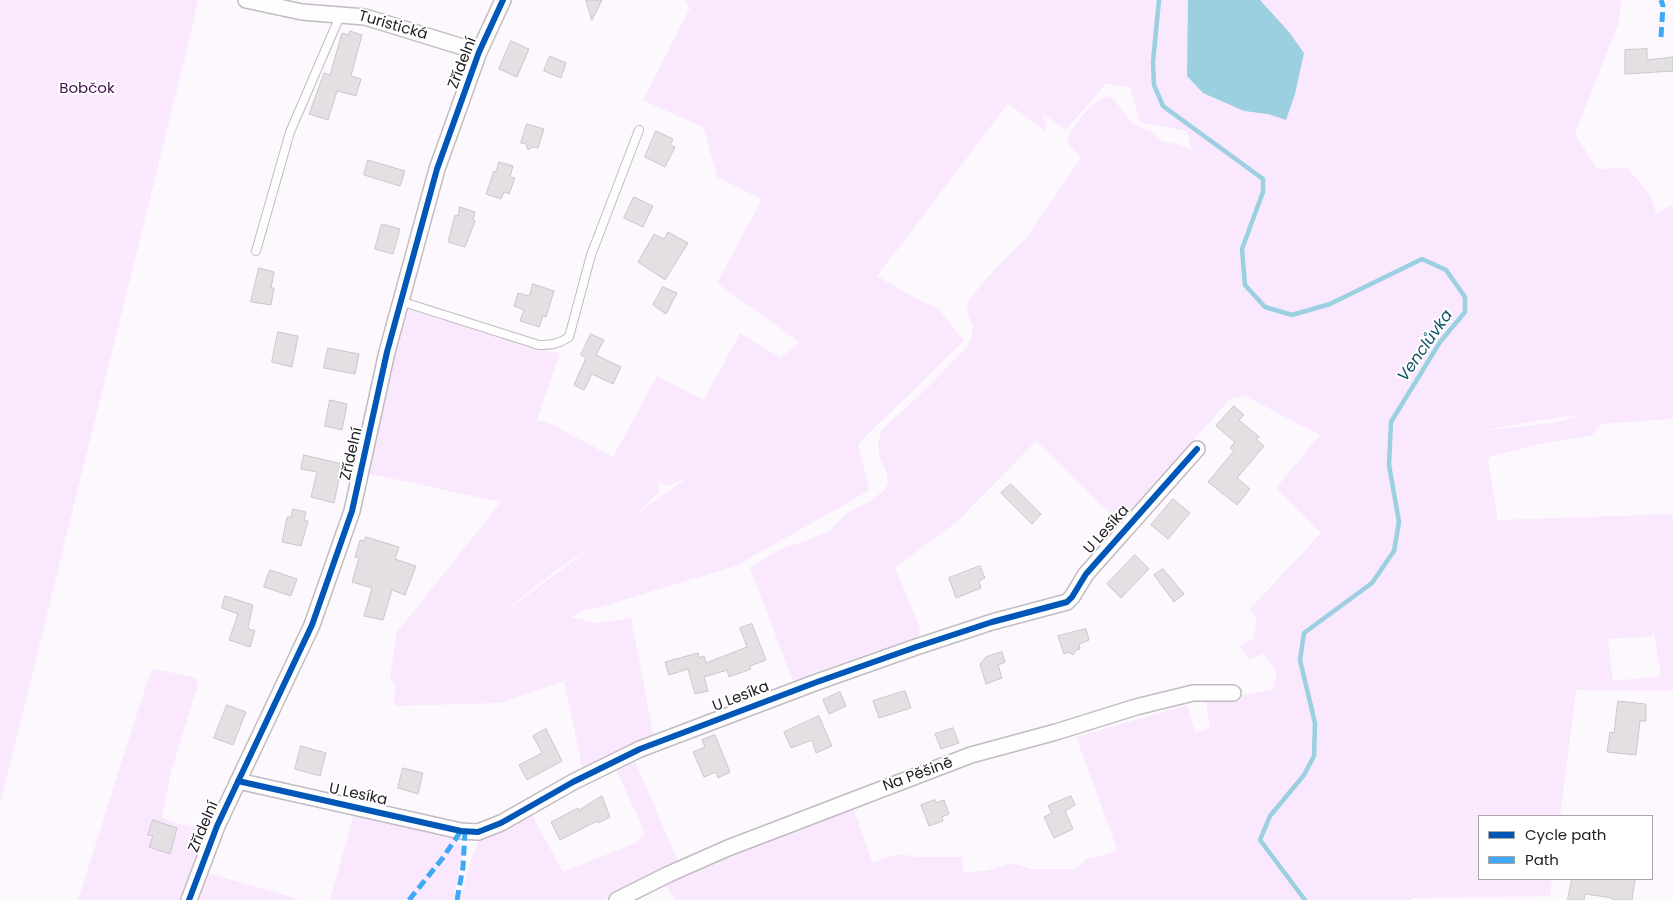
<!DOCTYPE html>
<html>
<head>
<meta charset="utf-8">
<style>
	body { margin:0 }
	#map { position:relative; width:1673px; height:900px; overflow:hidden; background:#fcf8fd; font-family:Poppins,sans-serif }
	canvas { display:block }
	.legend { position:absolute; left:1478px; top:815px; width:175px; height:65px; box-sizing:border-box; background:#fff; border:1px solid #a7a6a7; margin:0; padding:6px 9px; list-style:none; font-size:15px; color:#232024 }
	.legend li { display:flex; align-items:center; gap:10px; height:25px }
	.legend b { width:25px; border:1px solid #a7a6a7 }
</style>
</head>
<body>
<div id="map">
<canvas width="1673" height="900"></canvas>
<ul class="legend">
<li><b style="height:6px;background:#0057b8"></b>Cycle path</li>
<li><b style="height:6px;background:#3fa9f5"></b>Path</li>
</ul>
</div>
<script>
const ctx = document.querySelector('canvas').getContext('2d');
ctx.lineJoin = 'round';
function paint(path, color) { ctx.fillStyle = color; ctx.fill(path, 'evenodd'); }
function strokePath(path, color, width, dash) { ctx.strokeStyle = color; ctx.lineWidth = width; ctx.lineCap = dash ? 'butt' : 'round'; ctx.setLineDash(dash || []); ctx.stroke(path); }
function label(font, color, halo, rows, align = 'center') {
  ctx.font = font + ' Poppins,sans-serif'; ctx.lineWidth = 4; ctx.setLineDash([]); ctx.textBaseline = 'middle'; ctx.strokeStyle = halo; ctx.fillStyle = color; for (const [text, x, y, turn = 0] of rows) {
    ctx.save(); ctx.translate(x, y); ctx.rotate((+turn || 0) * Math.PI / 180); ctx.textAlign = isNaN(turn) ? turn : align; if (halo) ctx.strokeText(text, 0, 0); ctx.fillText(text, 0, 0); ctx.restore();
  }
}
const green = new Path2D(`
	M 0,0 L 198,0 L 190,37 L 0,804 Z
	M 684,0 L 1621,0 L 1619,22 L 1575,134 L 1597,169 L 1627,168 L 1650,194 L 1656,213 L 1673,205 L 1673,419 L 1602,424 L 1592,435 L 1532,446 L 1491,456 L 1488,460 L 1498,520 L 1673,514 L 1673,691 L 1576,690 L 1560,816 L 1479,816 L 1479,879 L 1552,879 L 1550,896 L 1412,898 L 1412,900 L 675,900 L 665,885 L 852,804 L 872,862 L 900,854 L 917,857 L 963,857 L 963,872 L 986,871 L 1011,863 L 1032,869 L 1075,869 L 1086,859 L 1110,854 L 1117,849 L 1076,737 L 1187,705 L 1194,729 L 1197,733 L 1210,728 L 1206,702 L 1273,690 L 1277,673 L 1264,654 L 1249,659 L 1239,646 L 1253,639 L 1257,618 L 1250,609 L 1321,533 L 1276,488 L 1320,435 L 1245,396 L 1230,399 L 1181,454 L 1133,513 L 1122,521 L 1103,507 L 1036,441 L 957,522 L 895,567 L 920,628 L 919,636 L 914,640 L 880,652 L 878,650 L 810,674 L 806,680 L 794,684 L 750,568 L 779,550 L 829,532 L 847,513 L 869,502 L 886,489 L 888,481 L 885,468 L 880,459 L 878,443 L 882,430 L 926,389 L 968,346 L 972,334 L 973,325 L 968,316 L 967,308 L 968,301 L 985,280 L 1026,238 L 1081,158 L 1067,143 C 1069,130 1088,107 1099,100 C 1102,98 1107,97 1111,96 L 1133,124 L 1153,133 L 1162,141 L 1180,145 L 1192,151 L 1187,131 L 1140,122 L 1130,87 L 1107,84 L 1105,85 L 1066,130 L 1043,114 L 1047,132 L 1008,104 L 877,276 L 925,303 L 938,308 L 964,341 L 858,444 L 870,490 L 736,566 L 593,609 L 586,609 L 571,617 L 596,623 L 631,618 L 654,738 L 583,771 L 564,681 L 500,703 L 394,706 L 395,683 L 391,680 L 390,675 L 397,632 L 501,502 L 366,473 L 400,316 L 406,309 L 545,351 L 560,353 L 536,423 L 541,420 L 547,422 L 613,457 L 657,376 L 704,400 L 740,333 L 781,358 L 799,342 L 717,283 L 762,199 L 717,177 L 704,128 L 643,100 L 690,8 ZM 1583,415 L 1552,423 L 1480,431 L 1553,418 ZM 684,479 L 684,480 L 635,515 L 659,492 L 658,481 L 666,486 ZM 592,547 L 506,611 L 505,611 L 559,568 ZM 1653,627 L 1661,676 L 1613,681 L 1608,639 L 1653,636 Z
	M 152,668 L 196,678 L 198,684 L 171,772 L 162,817 C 175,825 192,824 205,832 L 206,840 L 184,900 L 78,900 C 103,823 126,745 152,668 Z
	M 635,761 L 678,861 L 603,900 L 460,900 L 473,853 L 479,841 L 531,813 L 563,872 L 636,843 L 645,833 L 616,769 Z
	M 354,813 L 418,828 L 455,839 L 461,845 L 462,856 L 453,900 L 330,900 Z
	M 204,872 L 302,900 L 196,900 Z`);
const water = new Path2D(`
	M 1188,0 L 1260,0 L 1289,32 L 1304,53 L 1295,94 L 1286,120 L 1268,114 L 1244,111 L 1203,93 L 1187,76 Z`);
const stream = new Path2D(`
	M 1159,0 L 1153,62 L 1154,85 L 1163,106 L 1263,179 L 1263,192 L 1242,249 L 1245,285 L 1265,307 L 1292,315 L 1330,304 L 1422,259 L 1446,270 L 1465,297 L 1465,312 L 1440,342 L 1391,422 L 1389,465 L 1399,522 L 1394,551 L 1372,583 L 1304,633 L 1300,660 L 1315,723 L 1314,756 L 1304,775 L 1270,816 L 1260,840 L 1305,900`);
const building = new Path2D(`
	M 586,0 L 602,0 L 592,20 Z
	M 350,31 L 362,35 L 351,76 L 361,79 L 356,96 L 337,91 L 328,120 L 309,114 L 324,73 L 330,75 L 342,33 L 348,35 Z
	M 511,41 L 529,49 L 517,77 L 499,69 Z
	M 1647,49 L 1647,60 L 1673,57 L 1673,71 L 1625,74 L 1625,50 Z
	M 550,56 L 566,63 L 561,78 L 544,71 Z
	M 527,124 L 544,129 L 538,148 L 533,147 L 528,150 L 526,144 L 521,143 Z
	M 656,131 L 673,139 L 670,145 L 675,147 L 665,167 L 645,157 Z
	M 368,160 L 405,171 L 400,186 L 364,175 Z
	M 499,162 L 513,166 L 510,177 L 515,178 L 509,194 L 504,192 L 501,199 L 486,194 L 494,171 L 496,172 Z
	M 634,197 L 653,206 L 643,227 L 624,218 Z
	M 460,207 L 475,212 L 473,220 L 475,221 L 465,247 L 448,242 L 455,215 L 458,216 Z
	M 382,224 L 400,229 L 393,254 L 375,249 Z
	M 668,232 L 688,243 L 665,280 L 638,262 L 654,234 L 664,239 Z
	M 259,268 L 274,272 L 271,288 L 274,288 L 271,305 L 251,302 Z
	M 533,284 L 554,291 L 546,317 L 543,316 L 539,327 L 520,321 L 524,310 L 514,306 L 518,293 L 529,296 Z
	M 663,287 L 677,293 L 666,314 L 653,305 Z
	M 278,332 L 298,336 L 292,367 L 272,362 Z
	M 591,334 L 604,340 L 596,355 L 621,367 L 613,384 L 592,374 L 584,390 L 574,385 L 586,358 L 581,355 Z
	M 328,348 L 359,354 L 355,374 L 324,368 Z
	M 330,400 L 347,404 L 342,430 L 325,426 Z
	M 1234,406 L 1244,415 L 1239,420 L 1259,437 L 1256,439 L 1264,446 L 1237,478 L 1250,489 L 1237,505 L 1208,482 L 1234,451 L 1230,448 L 1235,442 L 1216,426 Z
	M 304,455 L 342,464 L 334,503 L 311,497 L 317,472 L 301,469 Z
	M 1011,484 L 1041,514 L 1032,524 L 1001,493 Z
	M 1173,499 L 1190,513 L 1168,539 L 1151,525 Z
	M 293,509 L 306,512 L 304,520 L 308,521 L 301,546 L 282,542 L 287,517 L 291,517 Z
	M 366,537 L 399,547 L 395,559 L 416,566 L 405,595 L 392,590 L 383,620 L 364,616 L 372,588 L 352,582 L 359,558 L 355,557 L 360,540 L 364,541 Z
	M 1135,555 L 1149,569 L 1121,598 L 1107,584 Z
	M 980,566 L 985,578 L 979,581 L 981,588 L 956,598 L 949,578 Z
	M 1163,569 L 1184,594 L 1174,602 L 1154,575 Z
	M 270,570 L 297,579 L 291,596 L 264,587 Z
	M 225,596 L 253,605 L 248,627 L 249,629 L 255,631 L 250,647 L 229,640 L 238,614 L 222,608 Z
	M 752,624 L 766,660 L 750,666 L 751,669 L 729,677 L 727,670 L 704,677 L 708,691 L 695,694 L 688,669 L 669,675 L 665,662 L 698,653 L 699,658 L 704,656 L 706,663 L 747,647 L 740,628 Z
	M 1086,629 L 1089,640 L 1079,644 L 1080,649 L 1076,650 L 1073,655 L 1068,652 L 1064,654 L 1058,636 Z
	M 1002,652 L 1005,662 L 998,665 L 1002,678 L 986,684 L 980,664 L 986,657 Z
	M 905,691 L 911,708 L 879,718 L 873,701 Z
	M 840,692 L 846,706 L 829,714 L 823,700 Z
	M 1618,701 L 1646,704 L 1646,721 L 1640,721 L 1636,755 L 1607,752 L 1610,732 L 1614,733 L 1615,726 Z
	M 227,705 L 246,712 L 233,745 L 214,738 Z
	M 819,716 L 832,746 L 816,753 L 812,740 L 791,748 L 784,732 Z
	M 953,728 L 959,743 L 941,749 L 935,734 Z
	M 546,729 L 562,761 L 527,780 L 519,765 L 542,753 L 533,736 Z
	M 715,735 L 730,772 L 718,778 L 716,772 L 704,777 L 693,752 L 705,747 L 702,740 Z
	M 301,746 L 326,753 L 320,776 L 295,769 Z
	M 403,768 L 423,773 L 418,794 L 398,788 Z
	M 602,796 L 610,817 L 598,823 L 597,821 L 560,840 L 551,822 L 578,808 L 579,810 Z
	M 1071,796 L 1075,805 L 1065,811 L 1073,829 L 1054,838 L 1044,817 L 1052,813 L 1048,806 Z
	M 935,800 L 936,803 L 944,800 L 949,814 L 942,817 L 943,821 L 929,826 L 921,805 Z
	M 153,820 L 177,828 L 170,854 L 149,847 L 153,836 L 148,835 Z
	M 1572,879 L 1635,879 L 1632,900 L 1612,900 L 1613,898 L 1585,894 L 1584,900 L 1568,900 Z`);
const lane = new Path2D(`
	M 256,251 L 290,132 L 340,16
	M 400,301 L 539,345 C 551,345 559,344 569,337 L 591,255 L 639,130`);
const street = new Path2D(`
	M 246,0 L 302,12 L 365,17 L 479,52
	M 238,781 L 443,827 L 461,831 L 478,832 L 501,823 L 573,782 L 640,749 L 817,682 L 916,647 L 992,622 L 1067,602 L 1072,597 L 1086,574 L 1197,449
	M 189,900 L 217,826 L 312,625 L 352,511 L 387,352 L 437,169 L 479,52 L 503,0
	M 617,900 L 669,874 L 728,848 L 971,755 L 1056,732 L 1136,707 L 1193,693 L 1233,693`);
const quiet = new Path2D(`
	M 1661,37 L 1663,6 L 1661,0
	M 409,900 L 442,859 L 461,831
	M 457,900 L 463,867 L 465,831`);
const cycleway = new Path2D(`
	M 238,781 L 443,827 L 461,831 L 478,832 L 501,823 L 573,782 L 640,749 L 817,682 L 916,647 L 992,622 L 1067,602 L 1072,597 L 1086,574 L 1197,449
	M 189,900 L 217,826 L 312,625 L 352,511 L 387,352 L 437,169 L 479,52 L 503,0`);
const streetNames = [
	["Turistická",393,26,16],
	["Zřídelní",463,63,-69],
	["Zřídelní",352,454,-77],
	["U Lesíka",1107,530,-48],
	["U Lesíka",741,697,-21],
	["Na Pěšině",918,775,-20],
	["U Lesíka",358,795,12],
	["Zřídelní",204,827,-67]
];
const parkNames = [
	["Bobčok",87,89]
];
const waterNames = [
	["Venclůvka",1426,346,-55]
];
paint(green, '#fae8fe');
paint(water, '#9ad0e0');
strokePath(stream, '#9ad0e0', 4.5);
paint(building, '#e3dfe3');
strokePath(building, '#cac7cb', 1);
strokePath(lane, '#c0bcc0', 10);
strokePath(street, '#c0bcc0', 18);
strokePath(lane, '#fffeff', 8);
strokePath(street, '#fffeff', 15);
strokePath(quiet, '#3fa9f5', 5, [10, 5]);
strokePath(cycleway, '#0057b8', 6);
label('15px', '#232024', '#fff', streetNames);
label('15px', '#42104c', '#fff', parkNames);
label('italic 16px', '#115563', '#fff', waterNames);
</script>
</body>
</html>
